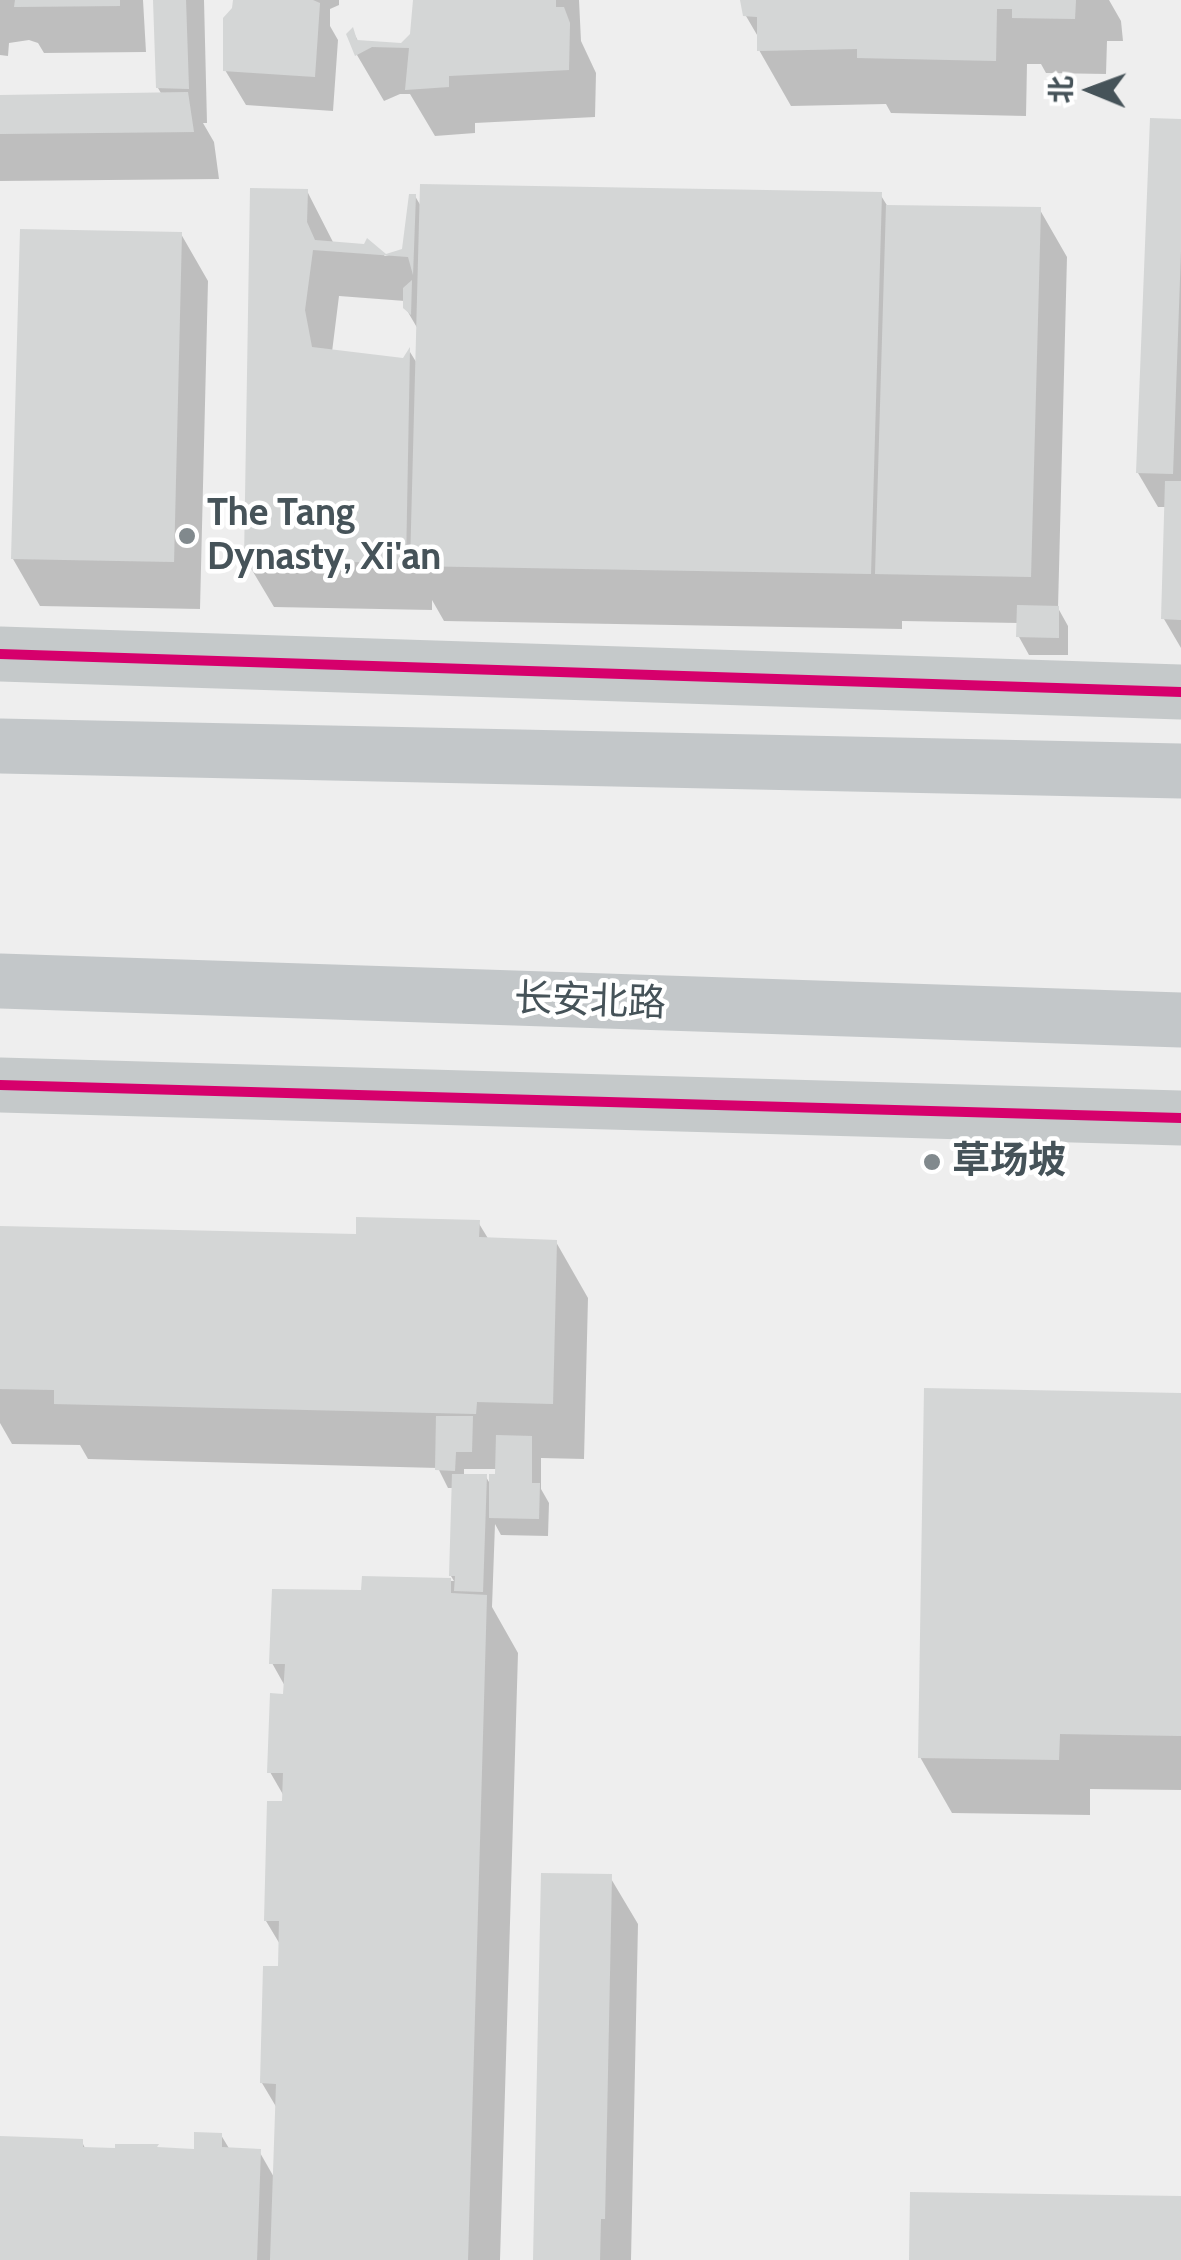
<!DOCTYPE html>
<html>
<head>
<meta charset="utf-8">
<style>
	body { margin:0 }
	#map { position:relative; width:1181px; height:2260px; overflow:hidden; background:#eee; font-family:Cabin,"Noto Sans SC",sans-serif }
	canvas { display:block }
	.north { position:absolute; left:1041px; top:40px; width:100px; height:100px; -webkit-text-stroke:8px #fff; paint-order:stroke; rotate:271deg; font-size:28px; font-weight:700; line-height:40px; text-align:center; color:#465359 }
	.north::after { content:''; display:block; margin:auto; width:35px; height:45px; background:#465359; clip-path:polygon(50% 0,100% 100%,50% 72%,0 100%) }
</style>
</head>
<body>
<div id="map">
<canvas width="1181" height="2260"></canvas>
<div class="north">北</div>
</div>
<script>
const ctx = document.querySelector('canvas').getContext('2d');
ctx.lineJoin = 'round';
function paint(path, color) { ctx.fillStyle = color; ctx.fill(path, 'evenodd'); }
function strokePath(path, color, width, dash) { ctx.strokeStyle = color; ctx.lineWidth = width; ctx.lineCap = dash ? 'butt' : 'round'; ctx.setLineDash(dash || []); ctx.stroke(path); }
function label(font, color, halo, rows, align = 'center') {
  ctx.font = font + ' Cabin,"Noto Sans SC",sans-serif'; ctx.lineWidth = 9; ctx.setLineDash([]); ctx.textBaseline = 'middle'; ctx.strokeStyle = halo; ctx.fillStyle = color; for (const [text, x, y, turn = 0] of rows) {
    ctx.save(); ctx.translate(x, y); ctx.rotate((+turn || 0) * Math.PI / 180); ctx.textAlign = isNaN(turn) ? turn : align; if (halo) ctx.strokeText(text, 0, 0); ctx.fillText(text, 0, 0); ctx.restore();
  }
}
const shadow = new Path2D(`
	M 0,0 L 143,0 L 146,52 L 44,53 L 38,43 L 29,40 L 9,43 L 8,56 L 0,55 Z
	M 156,0 L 204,0 L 207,123 L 203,123 L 214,142 L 219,179 L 0,181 L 0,97 L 162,95 L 158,88 Z
	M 235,0 L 339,0 L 339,5 L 330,9 L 330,26 L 338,40 L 333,111 L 246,105 L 225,70 Z
	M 415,0 L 579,0 L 581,41 L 596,73 L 595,117 L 475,123 L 475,133 L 435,136 L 410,94 L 400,94 L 384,101 L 357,55 L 353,31 L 359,43 L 402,45 L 412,35 Z
	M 743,0 L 1109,0 L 1121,21 L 1123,41 L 1107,41 L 1106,74 L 1046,73 L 1041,64 L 1027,64 L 1026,116 L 891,113 L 886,104 L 791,106 L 759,50 L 760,40 L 746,16 Z
	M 1181,121 L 1181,648 L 1164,619 L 1167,507 L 1158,507 L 1138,473 Z
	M 307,191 L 334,244 L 365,246 L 368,242 L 385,256 L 405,251 L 415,196 L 422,208 L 880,194 L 888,207 L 1040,210 L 1067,257 L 1058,608 L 1068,626 L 1068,655 L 1029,655 L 1019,637 L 1019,623 L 902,621 L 902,629 L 444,621 L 432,600 L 432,610 L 274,607 L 246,560 ZM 339,296 L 405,301 L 405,307 L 419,331 L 418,365 L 410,352 L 404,360 L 332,352 Z
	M 181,234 L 208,281 L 200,609 L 40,606 L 13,559 Z
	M 478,1222 L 489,1240 L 556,1242 L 588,1298 L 584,1459 L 541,1458 L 541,1489 L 549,1503 L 548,1536 L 501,1535 L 495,1524 L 492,1607 L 518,1653 L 500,2260 L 0,2260 L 0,2139 L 82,2142 L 86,2150 L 157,2147 L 159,2150 L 196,2151 L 221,2135 L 230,2150 L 259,2151 L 275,2179 L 278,2110 L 262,2083 L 281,1969 L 281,1946 L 266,1921 L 285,1804 L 285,1798 L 270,1772 L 286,1688 L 272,1663 L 364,1593 L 364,1578 L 454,1581 L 451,1576 L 454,1488 L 448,1488 L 438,1468 L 88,1459 L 80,1445 L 12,1444 L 0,1423 L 0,1229 L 358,1237 ZM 464,1469 L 498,1469 L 498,1477 L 492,1487 L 486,1477 L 464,1476 Z
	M 1181,1396 L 1181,1790 L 1090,1789 L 1090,1815 L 952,1813 L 920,1757 Z
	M 610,1877 L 638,1924 L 631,2260 L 536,2260 Z`);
const building = new Path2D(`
	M 15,0 L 120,0 L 120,6 L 14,7 Z
	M 153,0 L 186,0 L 189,89 L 156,88 Z
	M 233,0 L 313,0 L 320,3 L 315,77 L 223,71 L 223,18 L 232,8 Z
	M 413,0 L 556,0 L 556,7 L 564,7 L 570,23 L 569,70 L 449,76 L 449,87 L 405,90 L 409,48 L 372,47 L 355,56 L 346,34 L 353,27 L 357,40 L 401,43 L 410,34 Z
	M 740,0 L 1076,0 L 1075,19 L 1012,18 L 1012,9 L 997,9 L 996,61 L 857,58 L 857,49 L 757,51 L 757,17 L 743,16 Z
	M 188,92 L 194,132 L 0,134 L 0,95 Z
	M 1150,118 L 1181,119 L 1181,250 L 1173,474 L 1136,473 Z
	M 420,184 L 882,192 L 871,574 L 410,566 Z
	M 250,188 L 308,189 L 307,222 L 315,240 L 364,244 L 367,238 L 386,254 L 402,249 L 409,194 L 416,194 L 413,275 L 408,257 L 313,250 L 305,310 L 312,347 L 403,358 L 410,347 L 406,563 L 244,560 Z
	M 886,205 L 1041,207 L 1031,577 L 875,574 Z
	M 20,229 L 182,232 L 174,562 L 11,559 Z
	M 412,280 L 411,315 L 403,308 L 403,288 Z
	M 1165,481 L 1181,481 L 1181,620 L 1161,619 Z
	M 1017,605 L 1059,606 L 1059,638 L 1016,637 Z
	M 356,1217 L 480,1220 L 479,1237 L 557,1240 L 553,1404 L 477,1402 L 476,1414 L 54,1404 L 54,1390 L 0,1389 L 0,1226 L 356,1234 Z
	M 924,1388 L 1181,1393 L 1181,1736 L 1060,1734 L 1059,1760 L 918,1758 Z
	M 436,1416 L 473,1416 L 472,1452 L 456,1452 L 455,1471 L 435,1470 Z
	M 496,1435 L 532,1436 L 532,1483 L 540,1483 L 539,1519 L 489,1518 L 489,1474 L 495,1474 Z
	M 452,1474 L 487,1474 L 483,1592 L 454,1591 L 455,1576 L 449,1576 Z
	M 362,1576 L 451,1578 L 451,1593 L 487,1595 L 468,2260 L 270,2260 L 276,2084 L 260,2083 L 263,1966 L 278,1966 L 279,1921 L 264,1921 L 267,1801 L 282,1801 L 283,1773 L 267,1773 L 270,1693 L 283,1694 L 285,1664 L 269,1664 L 272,1589 L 361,1590 Z
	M 541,1873 L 612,1874 L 605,2219 L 601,2219 L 600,2260 L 533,2260 Z
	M 194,2132 L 222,2133 L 222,2147 L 261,2149 L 257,2260 L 0,2260 L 0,2136 L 83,2139 L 83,2147 L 115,2148 L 115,2144 L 159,2144 L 157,2147 L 194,2149 Z
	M 910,2192 L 1181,2196 L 1181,2260 L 909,2260 Z`);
const street = new Path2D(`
	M 0,654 L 1181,692
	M 0,1085 L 1181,1118`);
const primary = new Path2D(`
	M 0,746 L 1181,771
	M 0,981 L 1181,1020`);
const cycleway = new Path2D(`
	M 0,654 L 1181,692
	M 0,1085 L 1181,1118`);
const markers = [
	[187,536,10,"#81898d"],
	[932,1162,10,"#81898d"]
];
const poiNames = [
	["The Tang",207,514],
	["Dynasty, Xi'an",207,558],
	["草场坡",952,1162]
];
const streetNames = [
	["长安北路",590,1002,2]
];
paint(shadow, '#0003');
paint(building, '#d4d6d6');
strokePath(street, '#c5c9ca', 55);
strokePath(primary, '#c3c7c9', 55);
strokePath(cycleway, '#d6006c', 10);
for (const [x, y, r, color] of markers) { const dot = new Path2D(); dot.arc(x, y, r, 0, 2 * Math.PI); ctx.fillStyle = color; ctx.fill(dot); strokePath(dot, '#fff', 4); }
label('bold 38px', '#465359', '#fff', poiNames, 'left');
label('38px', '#465359', '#fff', streetNames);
</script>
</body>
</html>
